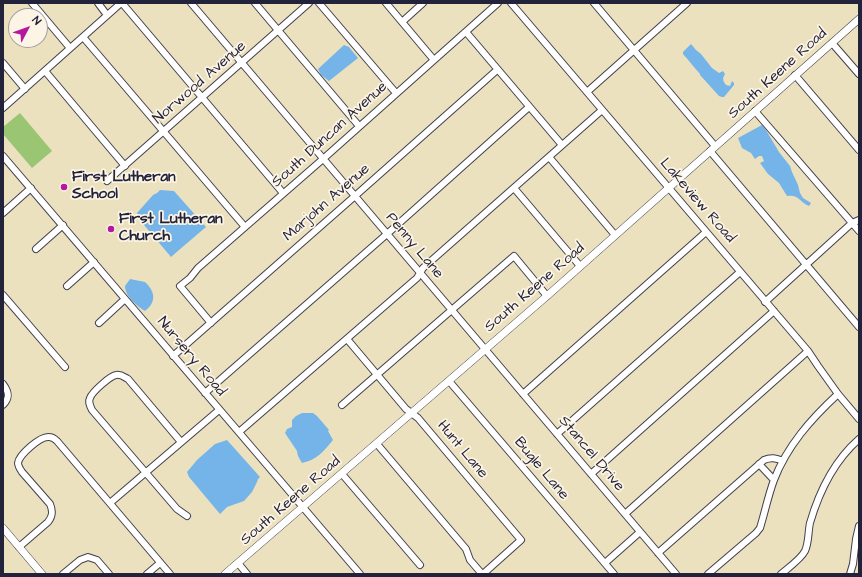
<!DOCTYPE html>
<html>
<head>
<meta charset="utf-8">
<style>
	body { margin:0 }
	#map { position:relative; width:862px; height:577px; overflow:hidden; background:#ece1bf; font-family:"Architects Daughter",sans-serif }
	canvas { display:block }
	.frame { position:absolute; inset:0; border:4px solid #22223b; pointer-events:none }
	.north { position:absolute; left:8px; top:8px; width:40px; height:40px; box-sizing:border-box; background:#fcf5e5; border:1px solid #a5a1a1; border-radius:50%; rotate:49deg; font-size:11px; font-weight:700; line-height:16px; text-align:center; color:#22223b }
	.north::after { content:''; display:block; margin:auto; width:14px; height:18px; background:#b5179e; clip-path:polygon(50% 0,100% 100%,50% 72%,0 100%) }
</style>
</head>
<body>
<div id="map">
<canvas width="862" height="577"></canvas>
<div class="frame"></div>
<div class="north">N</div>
</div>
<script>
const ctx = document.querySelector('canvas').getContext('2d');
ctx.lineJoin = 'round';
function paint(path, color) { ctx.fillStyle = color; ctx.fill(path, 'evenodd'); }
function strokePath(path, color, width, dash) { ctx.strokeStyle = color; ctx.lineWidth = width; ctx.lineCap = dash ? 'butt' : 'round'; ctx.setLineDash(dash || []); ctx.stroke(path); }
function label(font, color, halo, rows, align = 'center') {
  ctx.font = font + ' "Architects Daughter",sans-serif'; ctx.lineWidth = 3.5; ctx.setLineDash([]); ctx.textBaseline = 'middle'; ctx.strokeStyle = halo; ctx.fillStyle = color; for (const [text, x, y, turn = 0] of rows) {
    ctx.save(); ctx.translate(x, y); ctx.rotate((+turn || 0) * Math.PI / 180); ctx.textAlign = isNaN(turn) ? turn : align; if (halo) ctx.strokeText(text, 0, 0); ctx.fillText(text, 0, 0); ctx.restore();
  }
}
const green = new Path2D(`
	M 20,113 L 52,151 L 32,168 L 3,134 L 3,127 Z`);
const water = new Path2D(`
	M 691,44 L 696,50 L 701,54 L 712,68 L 719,73 L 723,71 L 725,74 C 722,79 723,81 726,85 L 730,86 L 732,81 L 734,83 L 734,85 L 724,97 L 722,97 L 719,96 L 700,75 L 700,74 C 694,67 689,61 683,54 L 683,52 Z
	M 344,45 L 349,47 L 358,58 L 329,81 L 321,75 L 318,69 Z
	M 762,125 L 766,130 L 779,152 L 790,166 L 792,172 L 798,185 L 800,193 L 803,198 L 811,203 L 809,206 C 799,201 798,194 787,196 L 779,183 L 768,174 L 760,163 L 764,161 L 762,156 L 759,156 L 755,159 L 751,153 L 742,148 L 738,138 Z
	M 160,190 L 174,191 L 206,227 L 179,250 L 171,257 L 139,219 L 137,213 L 153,195 L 157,193 Z
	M 130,279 L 145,282 C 155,291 157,302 145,311 C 137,306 125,296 125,286 Z
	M 302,413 L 313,413 L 317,416 L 329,430 L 328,431 L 333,440 C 324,451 317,460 302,463 L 298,456 L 297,451 L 285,433 L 287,429 L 292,427 L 292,420 L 296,416 Z
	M 227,440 L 260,477 L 258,479 L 257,482 L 252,492 L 244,501 L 227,507 L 220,514 L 189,477 L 187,472 L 197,460 L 215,444 Z`);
const minor = new Path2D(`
	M 32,3 L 70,48
	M 98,3 L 107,15
	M 122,3 L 283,193
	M 191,3 L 676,574
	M 255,3 L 359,126
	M 319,3 L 396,93
	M 386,3 L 434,60
	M 511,3 L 808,351 L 818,366 L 838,394 L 859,419
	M 594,3 L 715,146
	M 402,22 L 423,3
	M 466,32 L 562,145
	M 83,37 L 245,227
	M 832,43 L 859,74
	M 3,63 L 25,89
	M 45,71 L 125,166
	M 795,75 L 859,150
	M 587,92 L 687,3
	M 3,108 L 121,3
	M 755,111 L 859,231
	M 710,151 L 859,327
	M 3,156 L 360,574
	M 549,157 L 615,235
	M 107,181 L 309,3
	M 514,188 L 580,266
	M 3,213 L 31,188
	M 36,249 L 63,225
	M 67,286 L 94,262
	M 3,295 L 65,367
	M 765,302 L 852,223 L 859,220
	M 99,323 L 125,299
	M 211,323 L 180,286 L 190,278 L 198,268 L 323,159 L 498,3
	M 347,339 L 406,409 L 418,418 L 521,540 L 483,574
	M 173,356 L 355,196 L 497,70
	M 449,381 L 614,574
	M 3,384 C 9,392 10,398 3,405
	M 205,393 L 387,234 L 529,107
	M 523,394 L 706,232
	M 342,405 L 514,256 L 547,296
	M 239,432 L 417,278 L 423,268 L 602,110
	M 557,434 L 740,272
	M 181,442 L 128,379 C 124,377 121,374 116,375 C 110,376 92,392 90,398 C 88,402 90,406 92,410 L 177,509 L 187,516
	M 377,444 L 466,549 L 470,560 L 482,574
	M 759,464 L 774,480
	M 342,474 L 420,565
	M 591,474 L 774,311
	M 110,503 L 219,410
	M 625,514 L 808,351
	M 19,547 L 48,522 C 53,516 53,511 50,504 L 22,472 C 20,469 18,466 18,463 C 19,455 40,436 49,437 C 52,437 55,439 57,441 L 170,574
	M 658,553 L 764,460 C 771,457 776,458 783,461
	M 238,563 L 247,574
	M 605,563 L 640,532
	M 63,574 L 80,560 L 88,557 L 97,560 L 109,574
	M 147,574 L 160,563
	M 708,574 L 756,533 L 760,528 C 765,512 768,496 774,480 C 787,446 811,419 838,394
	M 781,574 C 788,568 801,559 805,551 C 809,542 808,532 810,523 C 819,492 834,461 859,439
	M 850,574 L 853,564 L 856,539 L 859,526`);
const major = new Path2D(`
	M 3,528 L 42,574
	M 225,574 L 547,296 L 859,19`);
const markers = [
	[64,187,4,"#b5179e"],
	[111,229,4,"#b5179e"]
];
const streetNames = [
	["South Keene Road",778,74,-42],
	["Norwood Avenue",200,83,-41],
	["South Duncan Avenue",330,135,-42],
	["Lakeview Road",697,201,49],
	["Marjohn Avenue",327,203,-41],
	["Penny Lane",414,246,50],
	["South Keene Road",535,288,-41],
	["Nursery Road",191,357,50],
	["Hunt Lane",462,450,50],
	["Stancel Drive",591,454,50],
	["Bugle Lane",541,469,50],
	["South Keene Road",291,501,-41]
];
const poiNames = [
	["First Lutheran",72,178],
	["School",72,195],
	["First Lutheran",119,220],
	["Church",119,237]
];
paint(green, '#9ac573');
paint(water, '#74b4e8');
strokePath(minor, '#403f4f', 8);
strokePath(major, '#403f4f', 8);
strokePath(minor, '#fff', 6);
strokePath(major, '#fff', 7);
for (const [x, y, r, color] of markers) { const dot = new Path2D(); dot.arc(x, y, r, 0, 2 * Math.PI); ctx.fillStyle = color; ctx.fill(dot); strokePath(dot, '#fcf5e5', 1.5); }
label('15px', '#22223b', '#fcf5e5', streetNames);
label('bold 15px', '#22223b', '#fcf5e5', poiNames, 'left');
</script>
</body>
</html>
